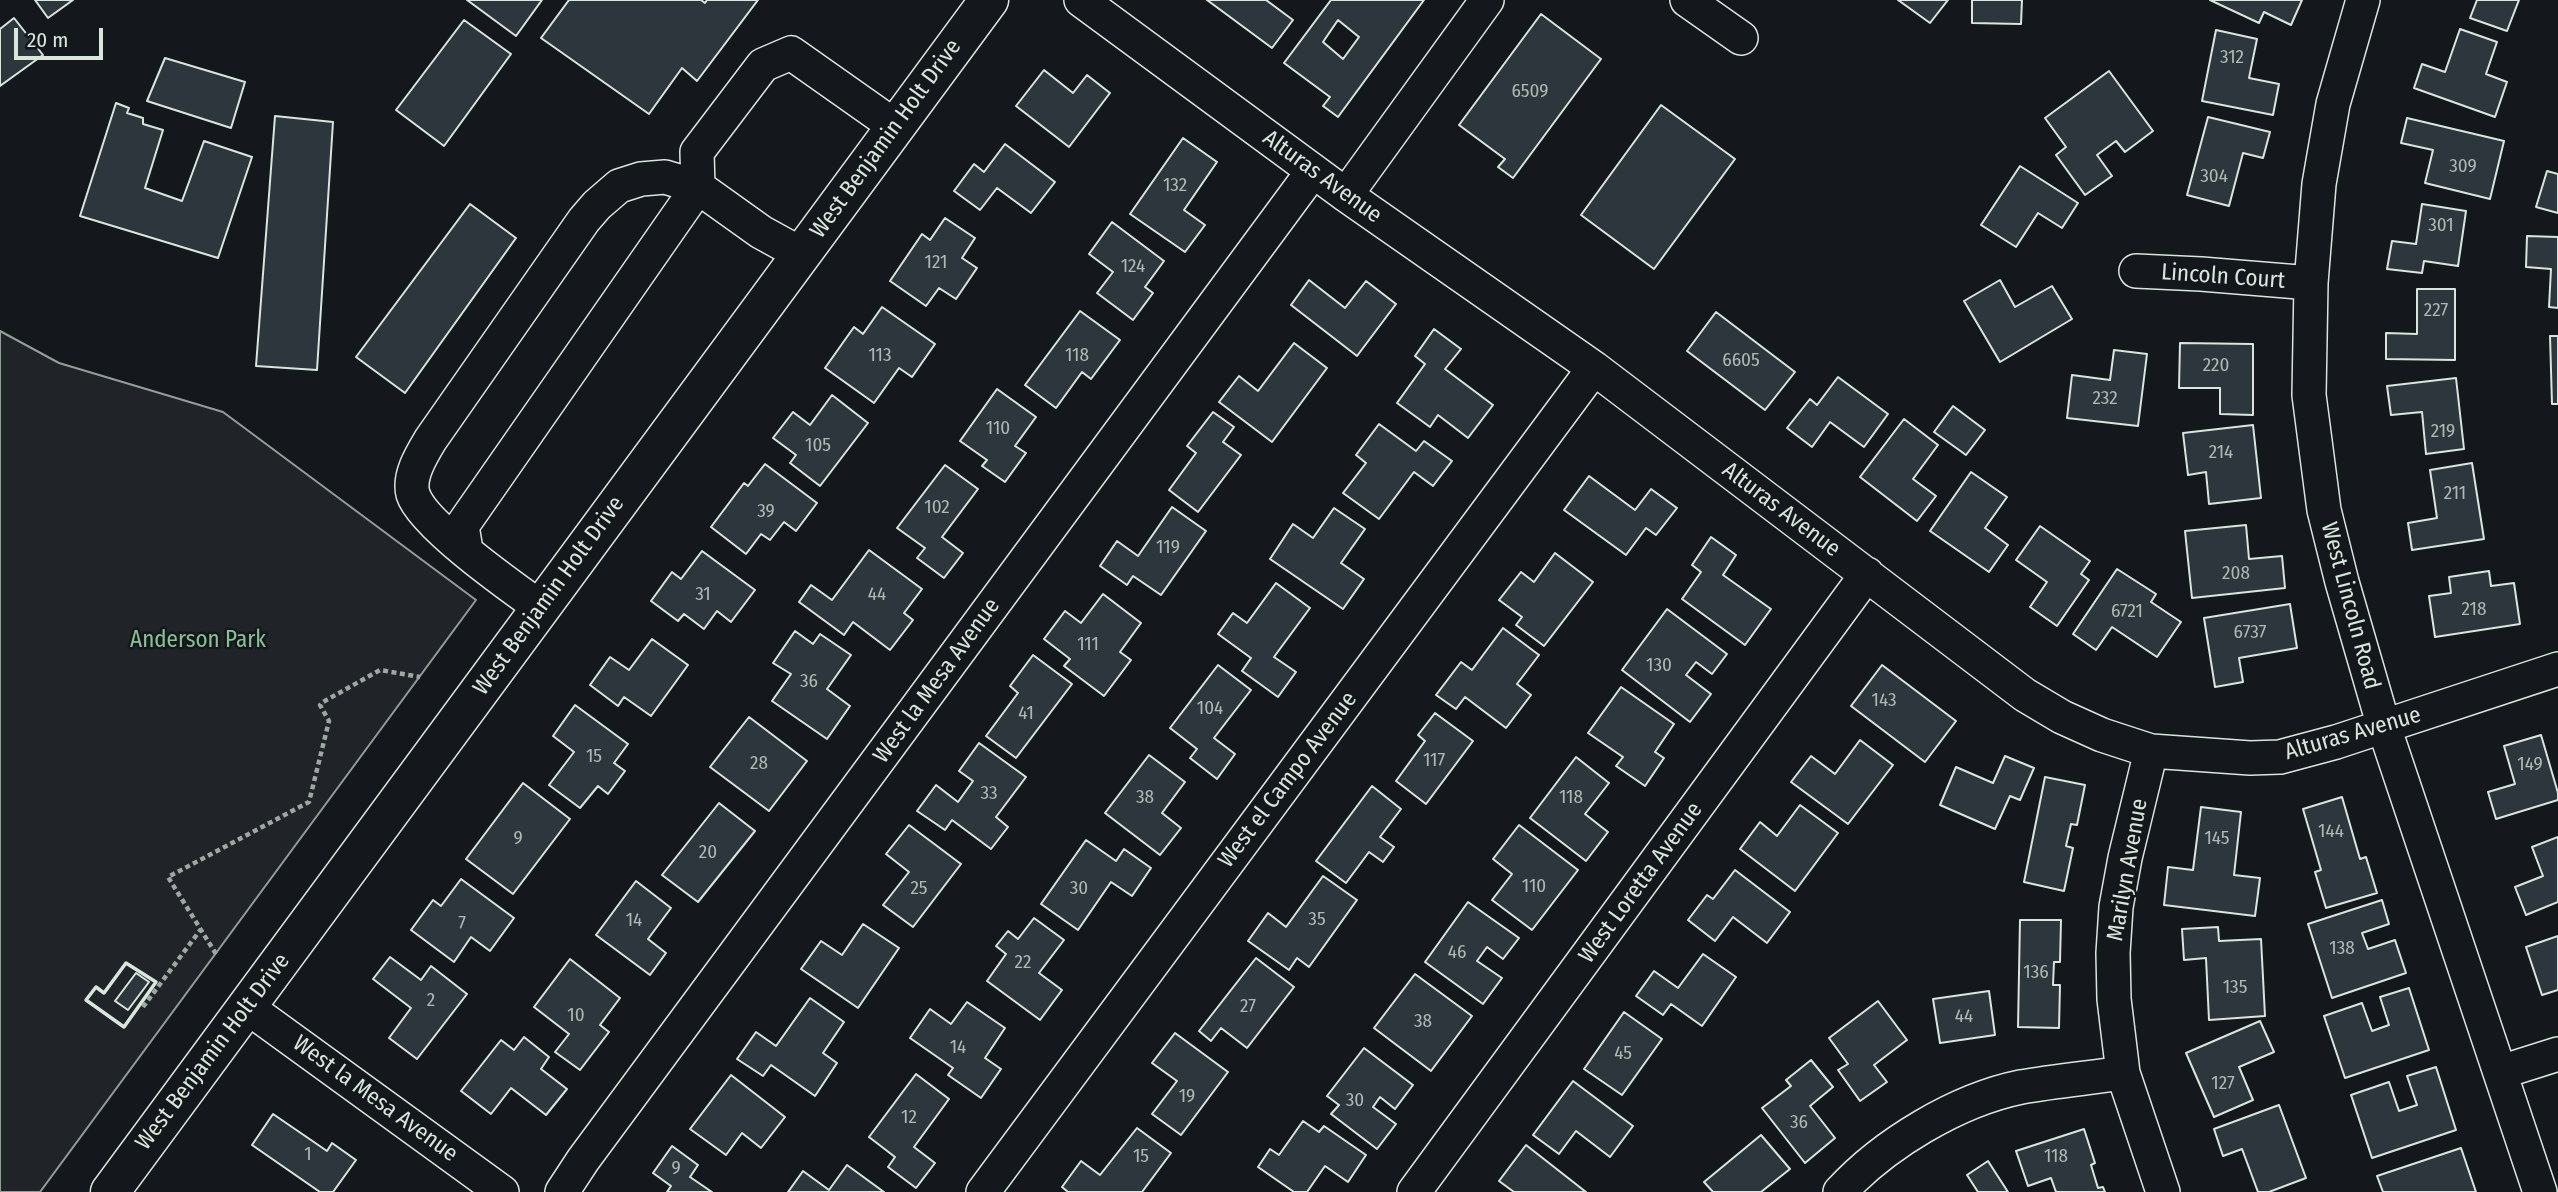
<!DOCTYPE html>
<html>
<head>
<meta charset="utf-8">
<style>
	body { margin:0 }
	#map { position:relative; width:2558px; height:1192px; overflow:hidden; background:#14181c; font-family:"Fira Sans Condensed",sans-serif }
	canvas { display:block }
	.scale { position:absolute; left:14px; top:28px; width:89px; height:32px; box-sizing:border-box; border:4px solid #d8e6dc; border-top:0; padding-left:9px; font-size:21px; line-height:24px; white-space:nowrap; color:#d8e6dc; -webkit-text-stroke:5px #14181c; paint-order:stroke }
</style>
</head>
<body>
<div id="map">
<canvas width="2558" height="1192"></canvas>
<div class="scale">20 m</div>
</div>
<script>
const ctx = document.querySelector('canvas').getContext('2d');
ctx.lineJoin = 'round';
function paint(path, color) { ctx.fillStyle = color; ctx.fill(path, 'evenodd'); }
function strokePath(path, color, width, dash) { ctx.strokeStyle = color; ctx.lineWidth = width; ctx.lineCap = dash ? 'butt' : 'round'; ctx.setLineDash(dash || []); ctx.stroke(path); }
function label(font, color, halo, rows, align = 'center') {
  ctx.font = font + ' "Fira Sans Condensed",sans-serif'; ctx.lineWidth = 5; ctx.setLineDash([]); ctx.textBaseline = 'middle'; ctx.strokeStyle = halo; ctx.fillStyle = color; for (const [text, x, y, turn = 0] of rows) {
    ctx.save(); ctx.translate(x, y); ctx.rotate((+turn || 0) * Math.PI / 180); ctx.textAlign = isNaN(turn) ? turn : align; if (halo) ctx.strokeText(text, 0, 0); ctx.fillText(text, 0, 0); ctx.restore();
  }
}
const green = new Path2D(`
	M 0,331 L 59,363 L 223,412 L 476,600 L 40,1192 L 0,1192 Z`);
const building = new Path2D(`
	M 35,0 L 73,0 L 48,18 Z
	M 467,0 L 542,0 L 516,36 Z
	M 569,0 L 701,0 L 705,3 L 707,0 L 758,0 L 697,81 L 682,68 L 649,114 L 541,38 Z
	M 1207,0 L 1266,0 L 1293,20 L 1272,48 Z
	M 1331,0 L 1424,0 L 1338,117 L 1323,106 L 1330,97 L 1284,63 ZM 1338,20 L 1359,37 L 1343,59 L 1323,42 Z
	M 1898,0 L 1948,0 L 1930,23 Z
	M 1972,0 L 2022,0 L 2021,24 L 1972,23 Z
	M 2210,0 L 2302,0 L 2291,25 L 2264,12 L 2259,23 Z
	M 2477,0 L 2519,0 L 2507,31 L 2470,18 Z
	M 1541,14 L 1601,59 L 1513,178 L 1498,167 L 1505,159 L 1459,125 Z
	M 14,18 L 43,55 L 0,86 L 0,29 Z
	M 464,20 L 511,54 L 444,146 L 396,110 Z
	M 2460,29 L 2497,42 L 2486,74 L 2507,82 L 2495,117 L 2414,88 L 2422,64 L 2445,72 Z
	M 2216,30 L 2257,39 L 2249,78 L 2279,84 L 2273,115 L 2202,101 Z
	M 165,58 L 245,82 L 231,128 L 147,101 Z
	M 1044,70 L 1073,93 L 1087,75 L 1110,93 L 1069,147 L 1016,106 Z
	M 2109,71 L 2153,131 L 2125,152 L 2116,141 L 2097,155 L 2112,176 L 2085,195 L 2056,155 L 2066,147 L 2045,118 Z
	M 116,103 L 129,108 L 127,113 L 143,118 L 143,124 L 163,130 L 145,188 L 182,201 L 204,141 L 252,157 L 218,258 L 80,216 Z
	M 1661,105 L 1735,159 L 1654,269 L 1581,215 Z
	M 275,116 L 333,122 L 317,370 L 256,366 Z
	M 2208,117 L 2270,132 L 2263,158 L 2243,153 L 2229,206 L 2187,195 Z
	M 2407,118 L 2504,141 L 2490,199 L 2425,183 L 2433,150 L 2401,143 Z
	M 1183,138 L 1217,162 L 1184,210 L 1205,225 L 1185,252 L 1130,214 Z
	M 1005,144 L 1055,182 L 1031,213 L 997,188 L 980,210 L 954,191 L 974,164 L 984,172 Z
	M 2020,166 L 2078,203 L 2062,228 L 2038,213 L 2016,247 L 1981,225 Z
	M 2547,171 L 2558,174 L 2558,213 L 2536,207 Z
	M 470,204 L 516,238 L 405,393 L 356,357 Z
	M 2422,204 L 2466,211 L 2458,266 L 2424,261 L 2422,273 L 2387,269 L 2392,241 L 2416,244 Z
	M 945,218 L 975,238 L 962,258 L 977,268 L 956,299 L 939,288 L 926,306 L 890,281 L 922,234 L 930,240 Z
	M 1112,222 L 1164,261 L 1145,287 L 1153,293 L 1133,320 L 1097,293 L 1113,272 L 1089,254 Z
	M 2527,236 L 2558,237 L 2558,308 L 2549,307 L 2551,269 L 2526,267 Z
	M 1309,280 L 1345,308 L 1366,281 L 1396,304 L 1357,356 L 1291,305 Z
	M 2000,280 L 2015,307 L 2052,286 L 2072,319 L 2000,362 L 1964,301 Z
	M 2417,289 L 2455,289 L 2455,360 L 2386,359 L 2386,333 L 2417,334 Z
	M 882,307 L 935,344 L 912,377 L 899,368 L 874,403 L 825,368 L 854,327 L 863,334 Z
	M 1080,311 L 1120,340 L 1091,379 L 1082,372 L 1056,408 L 1025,385 Z
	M 1716,312 L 1795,372 L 1765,410 L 1687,351 Z
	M 1434,329 L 1461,349 L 1445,369 L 1493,405 L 1468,438 L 1438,415 L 1430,427 L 1397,403 L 1425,364 L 1415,356 Z
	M 2550,336 L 2558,336 L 2558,404 L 2552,404 Z
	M 1294,343 L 1327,368 L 1272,442 L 1219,402 L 1239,376 L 1258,391 Z
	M 2180,343 L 2253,344 L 2253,415 L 2220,414 L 2220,388 L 2179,388 Z
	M 2114,350 L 2147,354 L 2138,426 L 2067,418 L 2072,375 L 2110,380 Z
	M 1838,377 L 1888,414 L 1864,447 L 1830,422 L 1812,447 L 1787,428 L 1810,399 L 1817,405 Z
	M 2456,378 L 2464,449 L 2426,454 L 2422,412 L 2391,415 L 2387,386 Z
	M 997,389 L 1036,417 L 1015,446 L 1026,453 L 1005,482 L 982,466 L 987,460 L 960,441 Z
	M 832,395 L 868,423 L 820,486 L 790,463 L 796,455 L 773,438 L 793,412 L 810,425 Z
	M 1953,406 L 1985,430 L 1966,455 L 1934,432 Z
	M 1213,412 L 1234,427 L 1223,442 L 1241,455 L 1198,512 L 1169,490 L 1196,453 L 1187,446 Z
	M 1904,419 L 1938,445 L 1913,479 L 1936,496 L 1917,521 L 1860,477 Z
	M 1379,424 L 1416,451 L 1424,441 L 1452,461 L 1433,486 L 1414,472 L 1379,519 L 1343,493 L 1366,463 L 1356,455 Z
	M 2253,425 L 2261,498 L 2209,504 L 2206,472 L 2188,475 L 2183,433 Z
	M 2472,463 L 2484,539 L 2412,550 L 2408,523 L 2437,518 L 2430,470 Z
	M 765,464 L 817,503 L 796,531 L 784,522 L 770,540 L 761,534 L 746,554 L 711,527 L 744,483 L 748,486 Z
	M 945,465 L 978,489 L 942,537 L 963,553 L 944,578 L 917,558 L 925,548 L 897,528 Z
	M 1971,472 L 2007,497 L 1985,528 L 2008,545 L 1989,572 L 1930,531 Z
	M 1589,476 L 1635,510 L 1651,489 L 1677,508 L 1656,535 L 1646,528 L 1626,555 L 1564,510 Z
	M 1172,507 L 1206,531 L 1161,595 L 1133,576 L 1127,585 L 1100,566 L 1117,541 L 1138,556 Z
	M 1334,508 L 1365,529 L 1341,563 L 1364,579 L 1343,609 L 1270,559 L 1293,524 L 1313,538 Z
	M 2246,525 L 2249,559 L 2282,556 L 2285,588 L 2192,598 L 2185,531 Z
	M 2040,526 L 2090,561 L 2081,574 L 2089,580 L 2057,626 L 2030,607 L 2047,582 L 2016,560 Z
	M 1711,537 L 1736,555 L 1723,575 L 1771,609 L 1745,645 L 1682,599 L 1701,572 L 1692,565 Z
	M 869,550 L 922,589 L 904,613 L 913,620 L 890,650 L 853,622 L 844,635 L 799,602 L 811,585 L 832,600 Z
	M 702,551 L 755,590 L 731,622 L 717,611 L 704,629 L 684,614 L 678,621 L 651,601 L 672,572 L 681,579 Z
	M 1555,553 L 1593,582 L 1544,646 L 1516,625 L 1522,617 L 1499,600 L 1521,572 L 1534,582 Z
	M 2117,569 L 2156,594 L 2151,602 L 2181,622 L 2157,657 L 2112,627 L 2096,650 L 2073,634 Z
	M 2489,571 L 2491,586 L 2514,583 L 2520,624 L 2435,637 L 2429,596 L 2451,593 L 2449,577 Z
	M 1276,583 L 1310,608 L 1274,657 L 1296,672 L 1278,697 L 1242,671 L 1251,658 L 1218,634 L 1233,613 L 1247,623 Z
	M 1103,594 L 1141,623 L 1120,652 L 1131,660 L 1104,696 L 1064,666 L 1070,659 L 1044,639 L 1065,611 L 1081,623 Z
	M 2290,604 L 2297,648 L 2239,658 L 2243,682 L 2215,687 L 2204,618 Z
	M 1667,609 L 1727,654 L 1712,674 L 1696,662 L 1686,675 L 1711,694 L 1690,722 L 1622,670 Z
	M 1503,628 L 1539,655 L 1517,684 L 1531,695 L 1506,728 L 1465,697 L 1456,709 L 1436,695 L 1461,662 L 1472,670 Z
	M 795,631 L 813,644 L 820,634 L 851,655 L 827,689 L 850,706 L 827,739 L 772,701 L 791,674 L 773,663 Z
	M 652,639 L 688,665 L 651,716 L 624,697 L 618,706 L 590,685 L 610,657 L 629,670 Z
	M 1033,655 L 1072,684 L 1016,758 L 986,736 L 1018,693 L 1010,686 Z
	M 1218,665 L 1251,690 L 1214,738 L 1235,754 L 1217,779 L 1190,758 L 1197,749 L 1170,728 Z
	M 1882,665 L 1956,721 L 1925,762 L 1851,706 Z
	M 1621,687 L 1674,724 L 1655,752 L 1664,758 L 1645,786 L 1616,766 L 1623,757 L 1588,733 Z
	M 575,705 L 628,744 L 614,763 L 625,771 L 608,794 L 598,786 L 580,808 L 549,785 L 574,752 L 553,736 Z
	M 1435,713 L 1473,741 L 1426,804 L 1396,781 L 1425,741 L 1418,735 Z
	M 749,717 L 807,761 L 769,811 L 710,767 Z
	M 2541,735 L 2558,793 L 2558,800 L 2496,819 L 2488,792 L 2515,784 L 2504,746 Z
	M 1860,740 L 1893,765 L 1848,824 L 1791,782 L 1811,756 L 1835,774 Z
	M 979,743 L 1026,777 L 996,817 L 1008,827 L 991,849 L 952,820 L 945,830 L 917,811 L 936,785 L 958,802 L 973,781 L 959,771 Z
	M 1149,755 L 1185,782 L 1162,813 L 1181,828 L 1160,855 L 1105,813 Z
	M 2005,756 L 2034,768 L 2020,800 L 2010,796 L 1995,829 L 1940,805 L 1956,767 L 1993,783 Z
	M 1576,757 L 1609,783 L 1585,814 L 1608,832 L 1586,861 L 1530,818 Z
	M 2045,777 L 2085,785 L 2077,825 L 2071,824 L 2066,846 L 2073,848 L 2064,891 L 2024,882 Z
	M 523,783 L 570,819 L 513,894 L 466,859 Z
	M 1372,786 L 1401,809 L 1380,837 L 1394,847 L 1383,862 L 1369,852 L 1346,883 L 1316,861 Z
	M 2342,797 L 2360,859 L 2366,857 L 2377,893 L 2326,908 L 2315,872 L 2321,870 L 2303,809 Z
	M 719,803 L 755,831 L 698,902 L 662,875 Z
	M 1800,805 L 1838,833 L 1795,891 L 1740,849 L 1760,822 L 1777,836 Z
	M 2201,807 L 2241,812 L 2234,875 L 2260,878 L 2255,916 L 2164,905 L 2168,867 L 2193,870 Z
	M 909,825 L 961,864 L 913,927 L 883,905 L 909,872 L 886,854 Z
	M 1519,825 L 1578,870 L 1532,930 L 1492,900 L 1512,874 L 1493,859 Z
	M 2558,837 L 2558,902 L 2526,915 L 2515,887 L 2543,876 L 2532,847 Z
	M 1086,840 L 1116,861 L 1124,849 L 1151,868 L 1132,896 L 1111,882 L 1078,930 L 1041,904 Z
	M 1735,870 L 1790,912 L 1767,943 L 1733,917 L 1715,941 L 1688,920 L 1707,895 L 1713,899 Z
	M 1323,876 L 1357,900 L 1309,967 L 1297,958 L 1289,970 L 1248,941 L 1268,913 L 1286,927 Z
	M 461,879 L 514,918 L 490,951 L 471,937 L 454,962 L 411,930 L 433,900 L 441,906 Z
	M 636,881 L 671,908 L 648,939 L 666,953 L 650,975 L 596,935 Z
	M 2382,900 L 2389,924 L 2362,933 L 2368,949 L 2395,940 L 2406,973 L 2332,998 L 2308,924 Z
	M 1468,902 L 1519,938 L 1503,959 L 1487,947 L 1477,961 L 1502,978 L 1483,1004 L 1425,962 Z
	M 1034,918 L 1064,940 L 1039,973 L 1062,990 L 1040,1020 L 987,981 L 1006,954 L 996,946 L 1008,931 L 1018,939 Z
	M 2020,920 L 2061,920 L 2060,962 L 2054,962 L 2053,985 L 2060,985 L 2059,1028 L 2018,1027 Z
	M 863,924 L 899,948 L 858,1008 L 801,969 L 821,941 L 842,955 Z
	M 2218,927 L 2219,941 L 2261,939 L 2265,1016 L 2209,1020 L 2206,958 L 2184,960 L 2182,929 Z
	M 2558,936 L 2558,990 L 2542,995 L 2526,947 Z
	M 1703,954 L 1736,977 L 1702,1026 L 1671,1004 L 1663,1015 L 1636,996 L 1654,971 L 1678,988 Z
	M 390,957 L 421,980 L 431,966 L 467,994 L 417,1059 L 389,1038 L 411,1008 L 373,979 Z
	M 1256,958 L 1294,987 L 1247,1048 L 1221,1028 L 1211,1041 L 1199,1031 Z
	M 570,959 L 620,998 L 600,1025 L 609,1032 L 580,1070 L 555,1052 L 569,1034 L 534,1007 Z
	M 136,973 L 149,982 L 128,1010 L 115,1001 Z
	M 1415,974 L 1472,1016 L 1431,1071 L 1374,1028 Z
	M 2409,988 L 2429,1050 L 2345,1078 L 2324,1016 L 2362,1003 L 2372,1031 L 2389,1025 L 2380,997 Z
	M 1989,991 L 1995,1035 L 1940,1043 L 1933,999 Z
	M 810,998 L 844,1022 L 823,1053 L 837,1063 L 815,1096 L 771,1065 L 763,1076 L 737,1059 L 756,1032 L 776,1046 Z
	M 1878,1001 L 1907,1040 L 1874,1065 L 1887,1082 L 1860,1101 L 1838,1070 L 1848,1064 L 1829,1038 Z
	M 967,1002 L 1005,1028 L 985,1058 L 1001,1069 L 981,1098 L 948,1075 L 953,1068 L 910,1038 L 930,1009 L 951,1024 Z
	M 1624,1012 L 1662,1039 L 1622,1095 L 1584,1069 Z
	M 2260,1021 L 2274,1052 L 2239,1067 L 2253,1100 L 2214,1117 L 2186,1053 Z
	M 1175,1033 L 1228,1072 L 1181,1135 L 1152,1114 L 1177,1081 L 1152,1063 Z
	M 524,1037 L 549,1057 L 541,1069 L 567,1089 L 546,1115 L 511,1088 L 491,1114 L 461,1091 L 501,1040 L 514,1050 Z
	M 1364,1048 L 1413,1085 L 1395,1109 L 1380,1097 L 1373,1107 L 1396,1124 L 1377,1149 L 1331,1114 L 1339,1105 L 1327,1096 Z
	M 1811,1060 L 1833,1087 L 1810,1106 L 1835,1138 L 1805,1163 L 1762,1108 L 1791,1086 L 1786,1080 Z
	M 2436,1067 L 2456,1130 L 2372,1158 L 2351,1095 L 2389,1082 L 2399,1111 L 2417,1105 L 2407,1076 Z
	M 916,1074 L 949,1099 L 914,1147 L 935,1163 L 916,1188 L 888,1167 L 895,1157 L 869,1137 Z
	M 731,1075 L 785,1117 L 761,1148 L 742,1133 L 726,1155 L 690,1129 Z
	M 1573,1081 L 1633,1126 L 1610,1157 L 1576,1131 L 1559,1154 L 1533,1135 Z
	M 2279,1105 L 2306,1178 L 2269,1192 L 2258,1192 L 2242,1149 L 2223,1156 L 2214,1129 Z
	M 273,1114 L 327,1151 L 332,1143 L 356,1160 L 333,1192 L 320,1192 L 252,1145 Z
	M 1303,1121 L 1319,1132 L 1324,1126 L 1366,1155 L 1348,1182 L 1325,1166 L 1307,1192 L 1294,1192 L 1258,1167 L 1270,1149 L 1279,1155 Z
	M 1137,1128 L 1171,1153 L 1142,1192 L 1068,1192 L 1062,1187 L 1081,1161 L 1100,1175 Z
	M 2084,1129 L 2095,1163 L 2091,1165 L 2098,1188 L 2103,1187 L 2105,1192 L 2056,1192 L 2051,1178 L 2028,1186 L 2016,1151 Z
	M 1761,1135 L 1790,1169 L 1761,1192 L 1713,1192 L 1704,1182 Z
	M 1526,1145 L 1586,1192 L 1514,1192 L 1499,1181 Z
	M 672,1146 L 698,1165 L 690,1177 L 712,1192 L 667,1192 L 671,1186 L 653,1173 Z
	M 2461,1148 L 2476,1192 L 2383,1192 L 2377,1176 Z
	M 1988,1161 L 2008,1192 L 1978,1192 L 1967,1175 Z
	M 847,1165 L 884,1192 L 788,1192 L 803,1171 L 829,1190 Z`);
const path = new Path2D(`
	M 216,954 L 168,877 L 309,802 L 329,721 L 320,705 L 323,702 L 380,670 L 420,677
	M 143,1007 L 201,929`);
const minor = new Path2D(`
	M 1081,0 L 1346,195 L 1594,368 L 2025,695 L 2062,717 L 2102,735 L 2151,751 L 2250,758 L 2280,757 L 2336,742 L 2558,669
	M 1687,0 L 1741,38
	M 2363,0 L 2333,104 L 2319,184 L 2311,283 L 2309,395 L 2324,510 L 2342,582 L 2384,727 L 2540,1192
	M 1346,195 L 1487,0
	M 2136,271 L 2201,274 L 2311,283
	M 466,550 L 462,526 L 698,187 L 697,152 L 763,65 L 791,53 L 896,127
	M 541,608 C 513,588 422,524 413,494 C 408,476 422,454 431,439 L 584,220 L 597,205 L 619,186 L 641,179 L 665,177 L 698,187 L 761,232 L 801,254
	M 2151,751 L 2125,858 L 2116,907 L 2113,953 L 2114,999 L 2123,1073 L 2163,1192
	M 247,1007 L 502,1192
	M 2501,1072 L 2558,1054
	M 562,1192 L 583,1160 L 1313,171
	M 983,1192 L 1594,368
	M 1414,1192 L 1867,574
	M 1840,1192 C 1884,1144 1957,1100 2021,1087 C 2054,1081 2089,1078 2123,1073`);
const major = new Path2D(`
	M 110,1192 L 989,0`);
const wall = new Path2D(`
	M 126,963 L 156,982 L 124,1027 L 86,1000 L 96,987 L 104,993 Z`);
const numberNames = [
	["312",2232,58],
	["6509",1530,92],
	["309",2463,167],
	["304",2214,177],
	["132",1175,186],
	["301",2441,226],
	["121",936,263],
	["124",1133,267],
	["227",2436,311],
	["113",880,356],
	["118",1077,356],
	["6605",1741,361],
	["220",2216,366],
	["232",2105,399],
	["110",998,429],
	["219",2443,432],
	["105",818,446],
	["214",2221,453],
	["211",2455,494],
	["102",937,508],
	["39",766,512],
	["119",1168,548],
	["208",2236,574],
	["31",703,595],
	["44",877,595],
	["218",2474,610],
	["6721",2127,612],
	["6737",2250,633],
	["111",1088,645],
	["130",1659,666],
	["36",809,682],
	["143",1884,701],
	["104",1210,709],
	["41",1026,714],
	["15",594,757],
	["117",1434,761],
	["28",759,764],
	["149",2530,765],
	["33",989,794],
	["38",1145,798],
	["118",1571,798],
	["144",2331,832],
	["9",518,839],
	["145",2217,839],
	["20",708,853],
	["110",1534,887],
	["25",919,889],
	["30",1079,889],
	["35",1317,920],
	["14",634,921],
	["7",462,924],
	["138",2342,949],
	["46",1457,953],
	["22",1023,963],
	["136",2036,973],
	["135",2235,988],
	["2",431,1001],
	["27",1248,1007],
	["10",576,1016],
	["44",1964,1017],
	["38",1423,1022],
	["14",958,1048],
	["45",1623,1054],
	["127",2223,1084],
	["19",1187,1097],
	["30",1355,1101],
	["12",909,1118],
	["36",1799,1123],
	["1",308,1155],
	["15",1141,1157],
	["118",2056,1157],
	["9",676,1169]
];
const streetNames = [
	["West Benjamin Holt Drive",886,139,-54],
	["Alturas Avenue",1322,177,36],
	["Lincoln Court",2223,277,4],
	["Alturas Avenue",1781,510,37],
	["West Benjamin Holt Drive",549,596,-54],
	["West Lincoln Road",2350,606,75],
	["West la Mesa Avenue",937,681,-54],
	["Alturas Avenue",2353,734,-16],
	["West el Campo Avenue",1288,780,-53],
	["Marilyn Avenue",2128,870,-80],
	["West Loretta Avenue",1641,883,-54],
	["West Benjamin Holt Drive",213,1052,-53],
	["West la Mesa Avenue",375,1099,36]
];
const parkNames = [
	["Anderson Park",198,641]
];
paint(green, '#202428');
strokePath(green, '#939e99', 2);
paint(building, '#2c363c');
strokePath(building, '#d8e6dc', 2);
strokePath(minor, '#d8e6dc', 36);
strokePath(major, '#d8e6dc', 41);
strokePath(path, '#9da8a2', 4.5, [5, 3.5]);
strokePath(minor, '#14181c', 33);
strokePath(major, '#14181c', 38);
strokePath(wall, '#d8e6dc', 3.5);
label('19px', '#adbab4', null, numberNames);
label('23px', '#d8e6dc', '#14181c', streetNames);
label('23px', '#8ac095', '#14181c', parkNames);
</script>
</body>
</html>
